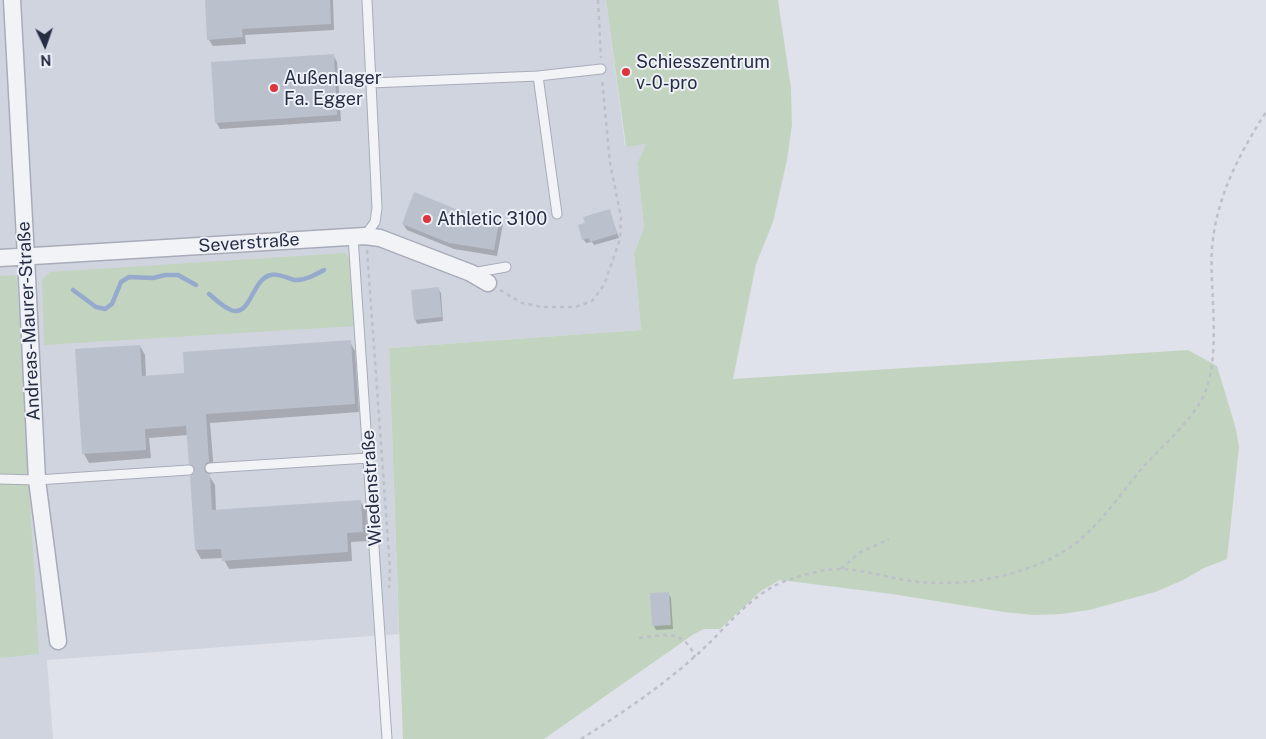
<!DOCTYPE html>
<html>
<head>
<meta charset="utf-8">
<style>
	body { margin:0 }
	#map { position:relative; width:1266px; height:739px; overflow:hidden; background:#dfe2ea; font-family:"Public Sans",sans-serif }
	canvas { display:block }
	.north { position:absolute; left:20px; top:20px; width:50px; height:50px; -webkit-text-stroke:4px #eef1f7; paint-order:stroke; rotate:177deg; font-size:14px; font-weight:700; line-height:20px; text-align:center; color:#262d42 }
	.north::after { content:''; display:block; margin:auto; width:18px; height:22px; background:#262d42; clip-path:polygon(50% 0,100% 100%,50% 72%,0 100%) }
</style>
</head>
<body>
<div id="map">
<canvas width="1266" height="739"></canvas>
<div class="north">N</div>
</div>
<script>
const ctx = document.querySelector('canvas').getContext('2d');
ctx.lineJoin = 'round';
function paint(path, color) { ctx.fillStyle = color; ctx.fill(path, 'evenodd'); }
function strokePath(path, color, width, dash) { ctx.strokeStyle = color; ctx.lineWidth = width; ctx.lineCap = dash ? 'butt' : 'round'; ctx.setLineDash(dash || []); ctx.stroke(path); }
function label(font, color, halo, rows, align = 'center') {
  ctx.font = font + ' "Public Sans",sans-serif'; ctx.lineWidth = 4; ctx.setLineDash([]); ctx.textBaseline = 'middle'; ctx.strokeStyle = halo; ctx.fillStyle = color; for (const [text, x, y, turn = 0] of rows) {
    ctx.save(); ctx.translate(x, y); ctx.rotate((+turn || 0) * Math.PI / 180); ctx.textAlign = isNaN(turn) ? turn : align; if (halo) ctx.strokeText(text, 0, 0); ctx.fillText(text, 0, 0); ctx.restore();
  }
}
const built = new Path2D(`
	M 0,0 L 606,0 L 625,146 L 646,144 L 637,163 L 644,228 L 634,253 L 641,330 L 389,348 L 399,634 L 47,660 L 53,739 L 0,739 Z`);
const green = new Path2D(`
	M 606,0 L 778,0 L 791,88 L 792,125 L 787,160 L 773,222 L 756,264 L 733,379 L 1188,350 L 1217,366 L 1236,429 L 1239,447 L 1227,559 L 1204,568 L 1181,581 L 1155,592 L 1089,610 L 1061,614 L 1034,615 L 1004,612 L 892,594 L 780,580 L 761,591 L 720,629 L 704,629 L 694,634 L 544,739 L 403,739 L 389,348 L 641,330 L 634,253 L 644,228 L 637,163 L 646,144 L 626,147 Z
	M 345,253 L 350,259 L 355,326 L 44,345 L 42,280 L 50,272 Z
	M 14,275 L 17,278 L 39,654 L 0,658 L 0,276 Z`);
const shadow = new Path2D(`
	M 206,0 L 333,0 L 334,30 L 245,35 L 246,44 L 213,46 L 209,40 Z
	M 333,55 L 337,62 L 341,121 L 220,129 L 216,122 Z
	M 455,210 L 499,218 L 503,224 L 497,256 L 454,249 L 407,230 L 403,224 Z
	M 609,211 L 619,238 L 594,245 L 592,242 L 586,243 L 583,239 L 586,224 Z
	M 438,289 L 441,293 L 443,321 L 417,324 L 415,319 Z
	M 350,342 L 355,351 L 359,412 L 210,423 L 214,471 L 209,475 L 215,485 L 216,511 L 360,501 L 366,510 L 368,541 L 351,542 L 352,561 L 229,569 L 223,558 L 201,559 L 196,550 L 191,477 L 196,474 L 190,463 L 188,435 L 149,438 L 151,458 L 89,463 L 84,454 L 140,346 L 145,355 L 146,377 L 185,374 Z
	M 668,593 L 671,598 L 673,629 L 656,630 L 654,626 L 652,594 Z`);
const stream = new Path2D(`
	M 73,290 L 96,307 L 105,309 L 112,304 L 121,282 L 129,277 L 153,278 L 165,275 L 178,275 L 196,285
	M 209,294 C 215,299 223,307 231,310 C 251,318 252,278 271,275 C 278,273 287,278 294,280 C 304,281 315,275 324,270`);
const building = new Path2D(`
	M 205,0 L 330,0 L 331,24 L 242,29 L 243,37 L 207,40 Z
	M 334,54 L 337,115 L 215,123 L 211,62 Z
	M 414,192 L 456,209 L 500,217 L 494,250 L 449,243 L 402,224 Z
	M 610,209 L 617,234 L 590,242 L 589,238 L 582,240 L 578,225 L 585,223 L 583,217 Z
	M 439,287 L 442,317 L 414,320 L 411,290 Z
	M 351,340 L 355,404 L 206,414 L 209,462 L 206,463 L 204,468 L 205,472 L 210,474 L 212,510 L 361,500 L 363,532 L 347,533 L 348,552 L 222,561 L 221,549 L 195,550 L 190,476 L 194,473 L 195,469 L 192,465 L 189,464 L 186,426 L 145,429 L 146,450 L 82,454 L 75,349 L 140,345 L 142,376 L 184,373 L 183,352 Z
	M 669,592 L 671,625 L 652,626 L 650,593 Z`);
const path = new Path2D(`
	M 598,0 L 601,58
	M 367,250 L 390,569 L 389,588
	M 500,290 L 522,303 L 542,307 L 575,307 L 592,301 L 604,285 L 620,239 L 621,217 L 610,163 L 602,79
	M 841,569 L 859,553 L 889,539
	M 639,638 C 665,635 684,629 695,657
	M 581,739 C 619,715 658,689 692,659 C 722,634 747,596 785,581 C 802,575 823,569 842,569 C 868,570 894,580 920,582 C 969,587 1036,574 1076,543 C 1101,523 1119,496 1139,472 C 1158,449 1183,430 1199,404 C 1224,365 1209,294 1212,248 C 1216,198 1239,154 1266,112`);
const lane = new Path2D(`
	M 538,76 L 557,214
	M 371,83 L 538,76 L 601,69
	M 365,236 L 375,222 L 377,208 L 367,0
	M 353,237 L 387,739
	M 472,273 L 506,267
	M 210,468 L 368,458
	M 0,479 L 37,480 L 189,470`);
const street = new Path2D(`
	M 12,0 L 26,257 L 37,480 L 58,641
	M 0,258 L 365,236 L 380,238 L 471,273 L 488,283`);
const markers = [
	[626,72,5,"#dc363c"],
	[274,88,5,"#dc363c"],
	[427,219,5,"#dc363c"]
];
const poiNames = [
	["Schiesszentrum",636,62],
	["v-0-pro",636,83],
	["Außenlager",284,78],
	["Fa. Egger",284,99],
	["Athletic 3100",437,219]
];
const streetNames = [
	["Severstraße",249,243,-4],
	["Andreas-Maurer-Straße",29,321,-93],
	["Wiedenstraße",372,488,-94]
];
paint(built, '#d0d4df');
paint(green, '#c2d4bf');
paint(shadow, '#0003');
strokePath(stream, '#96aace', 4.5);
paint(building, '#bbc0cd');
strokePath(lane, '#a8acb8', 11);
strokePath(street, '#a8acb8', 19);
strokePath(path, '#bdc0c8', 2.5, [4, 4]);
strokePath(lane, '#f2f3f7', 9);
strokePath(street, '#f2f3f7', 16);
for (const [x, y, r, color] of markers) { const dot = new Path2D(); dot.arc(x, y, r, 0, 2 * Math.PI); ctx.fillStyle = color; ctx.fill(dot); strokePath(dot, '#eef1f7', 2); }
label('18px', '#262d42', '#eef1f7', poiNames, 'left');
label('18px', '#262d42', '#eef1f7', streetNames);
</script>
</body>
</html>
